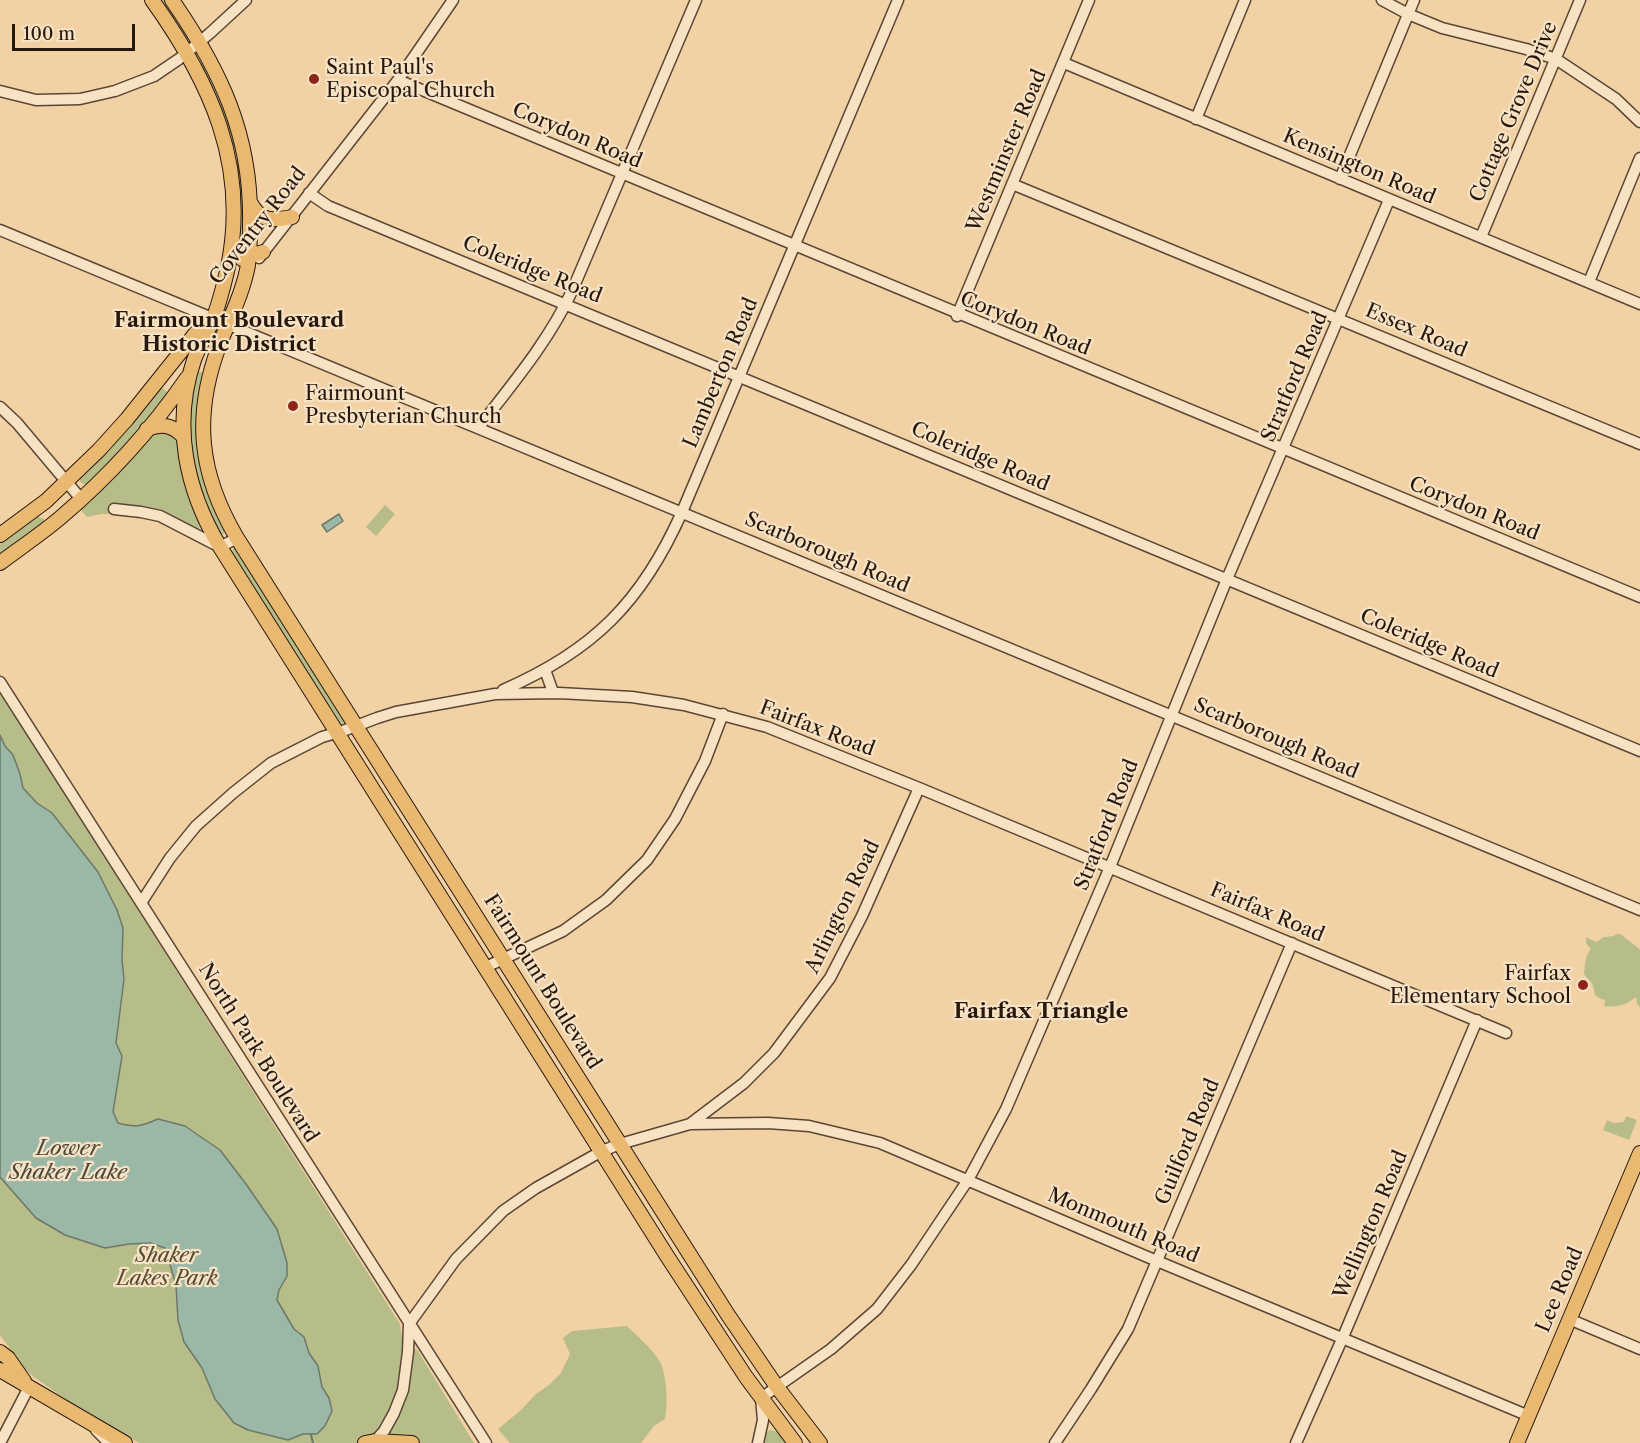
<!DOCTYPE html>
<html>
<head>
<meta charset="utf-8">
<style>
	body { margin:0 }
	#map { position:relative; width:1640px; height:1443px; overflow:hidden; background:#f2d2a5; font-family:"Libre Caslon Text",serif }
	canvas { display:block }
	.scale { position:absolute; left:12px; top:24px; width:123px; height:27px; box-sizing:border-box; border:3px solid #27180e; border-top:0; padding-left:8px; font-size:18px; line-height:21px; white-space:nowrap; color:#27180e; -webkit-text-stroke:4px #f7e2c4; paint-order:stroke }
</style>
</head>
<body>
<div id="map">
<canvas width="1640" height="1443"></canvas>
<div class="scale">100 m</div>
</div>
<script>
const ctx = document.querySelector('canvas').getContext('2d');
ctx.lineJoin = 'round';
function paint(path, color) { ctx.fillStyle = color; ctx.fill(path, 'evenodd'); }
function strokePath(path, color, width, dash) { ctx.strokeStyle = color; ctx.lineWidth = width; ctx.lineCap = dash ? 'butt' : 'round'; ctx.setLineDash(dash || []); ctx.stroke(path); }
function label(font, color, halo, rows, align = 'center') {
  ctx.font = font + ' "Libre Caslon Text",serif'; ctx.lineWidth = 4.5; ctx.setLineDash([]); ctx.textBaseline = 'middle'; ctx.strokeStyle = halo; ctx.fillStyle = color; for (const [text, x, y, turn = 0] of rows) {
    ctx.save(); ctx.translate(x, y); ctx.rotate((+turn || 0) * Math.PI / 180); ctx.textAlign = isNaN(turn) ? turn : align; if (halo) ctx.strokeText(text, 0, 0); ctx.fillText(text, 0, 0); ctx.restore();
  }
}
const green = new Path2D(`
	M 156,0 L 167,0 L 191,39 L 185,41 Z
	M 206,62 L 214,77 L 237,145 L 234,147 L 232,146 L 198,66 Z
	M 238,160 L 240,161 L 245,178 L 243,249 L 235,247 L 234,164 Z
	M 198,372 L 202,372 L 205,375 L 200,408 L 225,530 L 224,534 L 220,535 L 197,486 L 188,435 L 192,393 Z
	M 160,386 L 171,395 L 91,485 L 86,485 L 80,482 L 80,475 Z
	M 153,432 L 169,432 L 177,439 L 199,521 L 200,527 L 198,530 L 113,508 L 113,514 L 101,514 L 87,517 L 78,507 Z
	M 385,505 L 395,514 L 376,536 L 366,527 Z
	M 35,517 L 39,517 L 44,519 L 44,522 L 0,556 L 0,542 Z
	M 234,548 L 240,551 L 347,721 L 346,726 L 342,727 L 338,725 L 231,557 L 231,551 Z
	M 0,692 L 400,1324 L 402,1338 L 418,1351 L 474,1443 L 139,1443 L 77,1407 L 34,1377 L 24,1368 L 0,1335 Z
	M 1616,934 L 1621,934 C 1626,940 1634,943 1640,950 L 1640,1007 L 1637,1004 L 1636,997 C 1626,1005 1617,1008 1604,1006 L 1605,1000 C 1590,996 1597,991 1591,982 C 1589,980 1586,977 1584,974 C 1585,966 1585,955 1591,949 L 1586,943 L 1586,937 L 1596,942 L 1604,937 L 1614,936 Z
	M 1626,1116 L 1637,1120 L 1629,1140 L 1603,1130 L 1607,1120 L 1614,1123 L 1624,1122 Z
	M 627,1326 C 638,1337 652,1348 660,1362 C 667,1375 668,1404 665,1419 L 654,1426 L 641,1443 L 510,1443 L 498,1429 L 521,1410 L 536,1394 L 549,1385 L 561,1373 L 570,1354 L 563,1338 L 572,1331 Z
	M 770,1430 C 779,1432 784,1435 789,1443 L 763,1443 L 766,1433 Z`);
const water = new Path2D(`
	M 339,514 L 343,521 L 327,532 L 322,525 Z
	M 0,735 L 5,746 L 13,755 L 20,774 L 23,788 L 37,803 L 52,813 L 98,872 L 117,910 L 123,928 L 122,960 L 124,979 L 116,1043 L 122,1056 L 113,1112 L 118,1123 C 136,1128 142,1126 158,1119 L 185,1126 L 220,1150 L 246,1184 L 277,1229 L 287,1263 L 287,1276 L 279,1290 L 277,1300 L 294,1329 L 304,1337 L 309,1353 L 318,1366 L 322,1387 L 329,1398 L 332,1411 L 325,1426 L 317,1434 L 303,1434 L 288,1440 L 248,1430 L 234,1423 L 215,1399 L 202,1368 L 184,1342 L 178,1320 L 176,1285 L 165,1248 L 151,1243 L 129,1244 L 105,1248 L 65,1235 L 36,1218 L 0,1177 Z`);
const stream = new Path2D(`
	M 311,1435 L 313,1443`);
const minor = new Path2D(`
	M 1382,0 L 1408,14 L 1442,28 L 1526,49 L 1556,59 L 1616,99 L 1640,122
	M 1064,63 L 1640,304
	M 398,80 C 810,255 1225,426 1640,597
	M 0,91 L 36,100 L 80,99 L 115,91 L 154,76 L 179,59 L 209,34 L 246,0
	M 1196,119 L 1245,0
	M 1340,179 L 1414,0
	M 1012,184 L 1640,444
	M 309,193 L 328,206 L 1640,751
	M 0,230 L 1640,910
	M 1481,237 L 1580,0
	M 259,258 L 398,80 L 453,0
	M 1589,282 L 1640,158
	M 957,316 L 1089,0
	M 0,407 L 17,423 L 81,499
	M 479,427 C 513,383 548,342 572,291 L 696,0
	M 114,509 L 141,512 L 160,516 L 220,547 L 237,538
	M 545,670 L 553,692
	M 0,682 L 486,1443
	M 503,690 C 593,651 642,602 682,512 L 898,0
	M 141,903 L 170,858 L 196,826 L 233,793 L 271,763 L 322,737 L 343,731 L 377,718 L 396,712 L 495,694 L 559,693 L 632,697 L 684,705 L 767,727 L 919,788 L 1506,1033
	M 486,967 L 563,931 L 606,900 L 647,860 L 675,819 L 705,761 L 723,714
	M 690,1124 L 768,1123 L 809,1126 L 880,1143 L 1157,1261 L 1529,1416
	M 1569,1319 L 1640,1349
	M 96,1430 L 109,1443
	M 375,1441 L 384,1431 L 394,1413 L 403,1390 L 408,1352 L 409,1324 L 456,1259 L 503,1211 L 536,1188 L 602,1151 L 620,1144 L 690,1124 L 744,1083 L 774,1053 L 830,978 L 862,916 L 919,788
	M 0,1443 L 29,1387
	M 758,1443 L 763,1420 L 761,1398 L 831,1349 L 877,1309 L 911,1265 L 968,1180 L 1006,1109 L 1110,867 L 1227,579 L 1389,200
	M 1055,1443 L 1091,1389 L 1128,1329 L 1292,943
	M 1296,1443 L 1343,1337 L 1477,1020`);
const major = new Path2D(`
	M 152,0 C 210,81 249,165 228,267 C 224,284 220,302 213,319 C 207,333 199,346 194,360 C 172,425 186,490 220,547 L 667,1256 L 746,1377 L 795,1443
	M 172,0 C 221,71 252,136 250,224 C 250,237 250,251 248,265 C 243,293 229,320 219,346 C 193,416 199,474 237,538 L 728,1315 L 777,1387 L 820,1443
	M 250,202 C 261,222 271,221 292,217
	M 242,259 L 263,252
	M 147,429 C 162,423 172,425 183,436
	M 0,535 L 46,501 L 99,450 L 127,419 L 195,334 L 209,321
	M 0,563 C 20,548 41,534 60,518 C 107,478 152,429 187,378
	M 0,1352 L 8,1358 L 24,1381
	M 0,1370 L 125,1443
	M 365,1443 L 375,1441 L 412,1443
	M 1517,1443 L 1640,1153`);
const markers = [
	[314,79,6,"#8f2418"],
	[293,406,6,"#8f2418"],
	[1583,985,6,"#8f2418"]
];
const poiNames = [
	["Saint Paul's",326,68],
	["Episcopal Church",326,91],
	["Fairmount",305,394],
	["Presbyterian Church",305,417],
	["Fairfax",1571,974,"right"],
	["Elementary School",1571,997,"right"]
];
const streetNames = [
	["Cottage Grove Drive",1514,112,-67],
	["Corydon Road",577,136,23],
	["Westminster Road",1007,151,-67],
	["Kensington Road",1359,167,23],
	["Coventry Road",258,226,-52],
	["Coleridge Road",532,270,22],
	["Corydon Road",1025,324,22],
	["Essex Road",1416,331,23],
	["Lamberton Road",721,373,-67],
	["Stratford Road",1295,377,-67],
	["Coleridge Road",980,457,23],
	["Corydon Road",1474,509,22],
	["Scarborough Road",827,553,23],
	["Coleridge Road",1429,644,23],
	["Fairfax Road",817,729,21],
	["Scarborough Road",1276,739,23],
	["Stratford Road",1107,825,-68],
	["Arlington Road",843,907,-64],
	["Fairfax Road",1267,913,23],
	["Fairmount Boulevard",542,982,58],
	["North Park Boulevard",258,1053,58],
	["Guilford Road",1188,1142,-67],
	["Wellington Road",1371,1225,-67],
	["Monmouth Road",1123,1226,23],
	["Lee Road",1560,1290,-67]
];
const parkNames = [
	["Shaker",167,1256],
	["Lakes Park",167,1279]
];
const neighbourhoodNames = [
	["Fairmount Boulevard",229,321],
	["Historic District",229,345],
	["Fairfax Triangle",1041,1012]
];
const waterNames = [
	["Lower",68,1149],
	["Shaker Lake",68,1173]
];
paint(green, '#b7bd89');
paint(water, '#9bb8a6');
strokePath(water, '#6d7869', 1.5);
strokePath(stream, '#6d7869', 2);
strokePath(minor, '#5a4634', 13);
strokePath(major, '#27180e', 16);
strokePath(minor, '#f7e2c4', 10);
strokePath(major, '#e9b972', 14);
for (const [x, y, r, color] of markers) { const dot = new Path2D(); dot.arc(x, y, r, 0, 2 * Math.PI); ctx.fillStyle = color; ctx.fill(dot); strokePath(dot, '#f7e2c4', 2); }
label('20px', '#27180e', '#f7e2c4', poiNames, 'left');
label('20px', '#27180e', '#f7e2c4', streetNames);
label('italic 20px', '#524a33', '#f7e2c4', parkNames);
label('bold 21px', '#27180e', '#f7e2c4', neighbourhoodNames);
label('italic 21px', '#4a483c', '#f7e2c4', waterNames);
</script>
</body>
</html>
